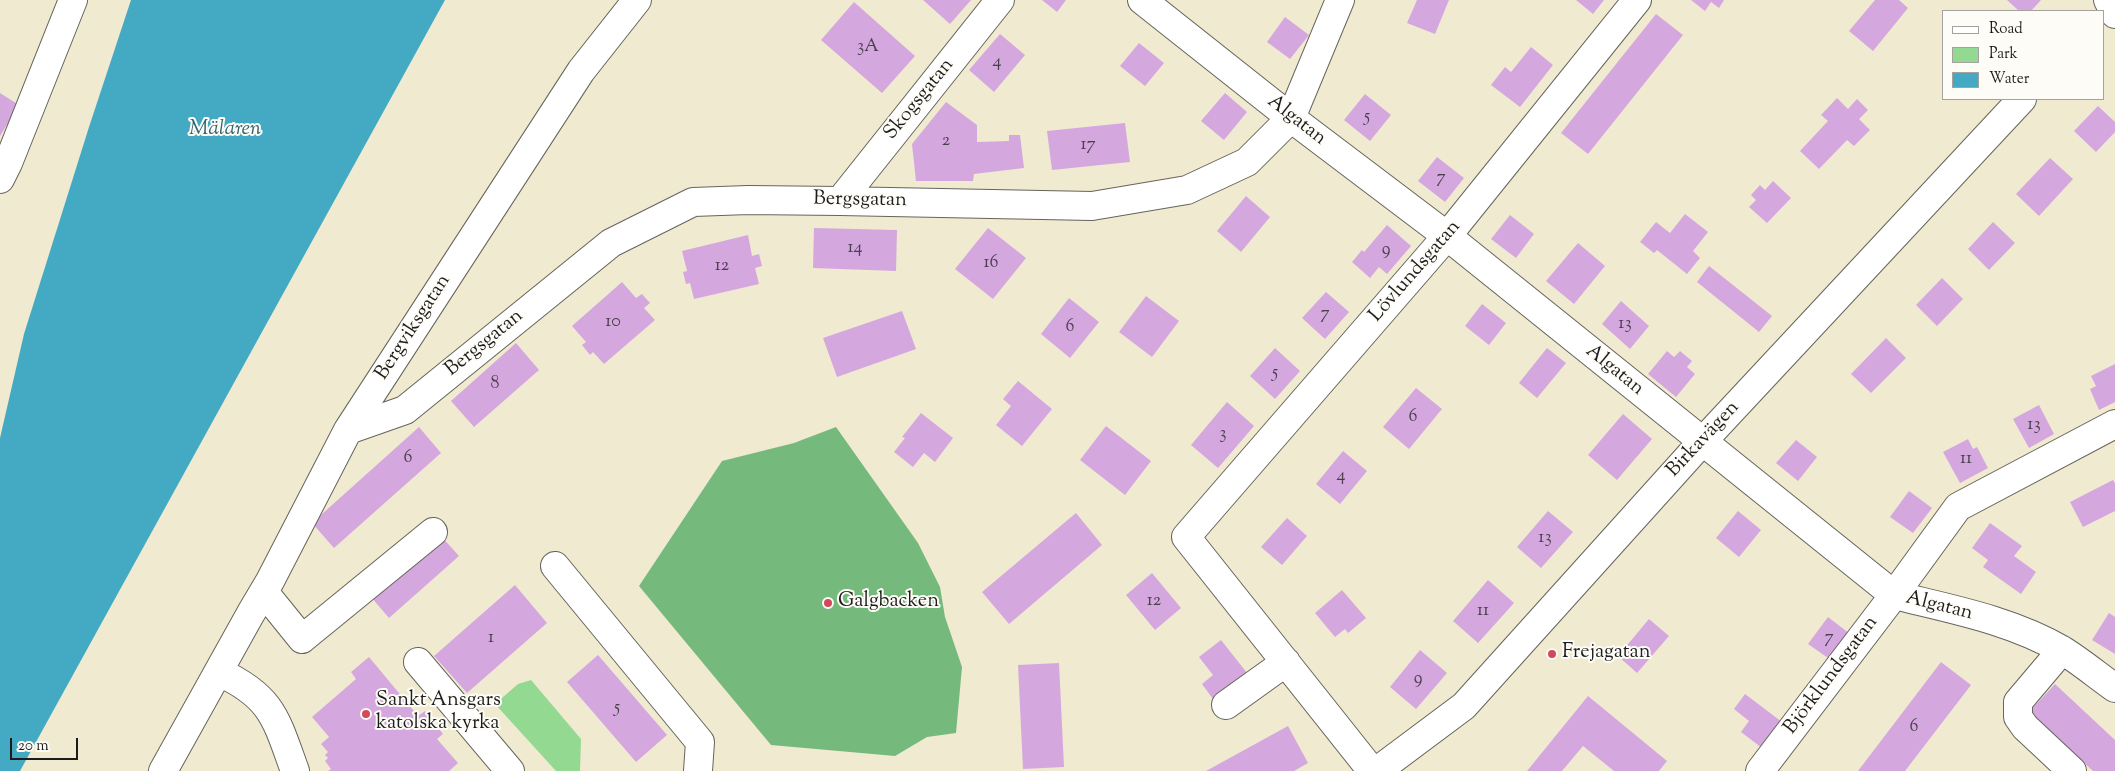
<!DOCTYPE html>
<html>
<head>
<meta charset="utf-8">
<style>
	body { margin:0 }
	#map { position:relative; width:2115px; height:771px; overflow:hidden; background:#f0ead1; font-family:"Sorts Mill Goudy",serif }
	canvas { display:block }
	.legend { position:absolute; left:1942px; top:10px; width:162px; height:90px; box-sizing:border-box; background:#fdfcf7; border:1px solid #a3a29f; margin:0; padding:6px 9px; list-style:none; font-size:15px; color:#1c1c1c }
	.legend li { display:flex; align-items:center; gap:10px; height:25px }
	.legend b { width:25px; border:1px solid #a3a29f }
	.scale { position:absolute; left:10px; top:738px; width:68px; height:22px; box-sizing:border-box; border:2px solid #1c1c1c; border-top:0; padding-left:6px; font-size:15px; line-height:18px; white-space:nowrap; color:#1c1c1c; -webkit-text-stroke:4px #fdfcf7; paint-order:stroke }
</style>
</head>
<body>
<div id="map">
<canvas width="2115" height="771"></canvas>
<ul class="legend">
<li><b style="height:6px;background:#fff"></b>Road</li>
<li><b style="height:14px;background:#93d992"></b>Park</li>
<li><b style="height:14px;background:#44aac4"></b>Water</li>
</ul>
<div class="scale">20 m</div>
</div>
<script>
const ctx = document.querySelector('canvas').getContext('2d');
ctx.lineJoin = 'round';
function paint(path, color) { ctx.fillStyle = color; ctx.fill(path, 'evenodd'); }
function strokePath(path, color, width, dash) { ctx.strokeStyle = color; ctx.lineWidth = width; ctx.lineCap = dash ? 'butt' : 'round'; ctx.setLineDash(dash || []); ctx.stroke(path); }
function label(font, color, halo, rows, align = 'center') {
  ctx.font = font + ' "Sorts Mill Goudy",serif'; ctx.lineWidth = 4; ctx.setLineDash([]); ctx.textBaseline = 'middle'; ctx.strokeStyle = halo; ctx.fillStyle = color; for (const [text, x, y, turn = 0] of rows) {
    ctx.save(); ctx.translate(x, y); ctx.rotate((+turn || 0) * Math.PI / 180); ctx.textAlign = isNaN(turn) ? turn : align; if (halo) ctx.strokeText(text, 0, 0); ctx.fillText(text, 0, 0); ctx.restore();
  }
}
const green = new Path2D(`
	M 531,680 L 581,739 L 580,771 L 556,771 L 495,704 L 518,684 Z`);
const forest = new Path2D(`
	M 836,427 L 918,543 L 940,587 L 945,617 L 962,667 L 956,733 L 927,737 L 895,756 L 771,745 L 639,586 L 722,461 L 794,443 Z`);
const water = new Path2D(`
	M 131,0 L 445,0 L 20,771 L 0,771 L 0,438 L 24,334 L 89,127 Z`);
const building = new Path2D(`
	M 923,0 L 971,0 L 950,24 Z
	M 1042,0 L 1066,0 L 1057,12 Z
	M 1417,0 L 1449,0 L 1435,34 L 1407,23 Z
	M 1576,0 L 1604,0 L 1593,14 Z
	M 1691,0 L 1724,0 L 1719,8 L 1711,2 L 1705,11 Z
	M 1875,0 L 1899,0 L 1908,8 L 1873,51 L 1849,31 Z
	M 2007,0 L 2041,0 L 2031,11 L 2019,11 Z
	M 854,2 L 915,56 L 882,93 L 821,40 Z
	M 1656,14 L 1683,35 L 1588,154 L 1561,133 Z
	M 1285,17 L 1309,35 L 1290,59 L 1267,42 Z
	M 1000,34 L 1025,55 L 994,92 L 969,70 Z
	M 1139,43 L 1164,63 L 1145,86 L 1120,66 Z
	M 1531,47 L 1553,65 L 1520,107 L 1491,85 L 1505,67 L 1511,72 Z
	M 0,93 L 19,105 L 0,136 Z
	M 1225,93 L 1247,112 L 1224,140 L 1201,121 Z
	M 1365,94 L 1391,115 L 1370,141 L 1344,120 Z
	M 1837,98 L 1848,109 L 1857,99 L 1868,110 L 1859,119 L 1870,130 L 1854,146 L 1847,140 L 1819,169 L 1800,151 L 1828,121 L 1821,115 Z
	M 946,102 L 977,125 L 977,142 L 1009,141 L 1009,135 L 1020,135 L 1024,168 L 974,174 L 973,181 L 916,181 L 912,144 Z
	M 2098,106 L 2115,122 L 2115,132 L 2096,152 L 2074,131 Z
	M 1125,123 L 1130,162 L 1052,170 L 1047,131 Z
	M 1437,157 L 1464,178 L 1445,202 L 1418,181 Z
	M 2050,158 L 2073,179 L 2039,216 L 2016,194 Z
	M 1773,181 L 1791,198 L 1767,223 L 1749,207 L 1756,200 L 1751,195 L 1760,185 L 1765,190 Z
	M 1246,196 L 1270,217 L 1241,252 L 1217,231 Z
	M 1685,214 L 1708,232 L 1693,251 L 1700,258 L 1687,274 L 1657,250 L 1654,253 L 1640,242 L 1656,222 L 1670,233 Z
	M 1510,215 L 1534,234 L 1516,258 L 1491,239 Z
	M 1993,222 L 2015,243 L 1989,270 L 1968,249 Z
	M 1387,225 L 1411,246 L 1387,274 L 1379,267 L 1370,278 L 1352,262 L 1362,250 L 1364,252 Z
	M 814,228 L 897,230 L 896,271 L 813,268 Z
	M 988,228 L 1026,258 L 993,299 L 955,269 Z
	M 748,235 L 752,256 L 759,254 L 762,266 L 755,268 L 759,284 L 694,299 L 690,283 L 686,284 L 683,272 L 687,271 L 682,251 Z
	M 1578,243 L 1605,266 L 1574,304 L 1546,281 Z
	M 1709,266 L 1772,316 L 1759,332 L 1697,282 Z
	M 1942,278 L 1963,299 L 1937,326 L 1916,305 Z
	M 622,282 L 636,298 L 642,294 L 650,303 L 644,308 L 655,320 L 604,364 L 593,352 L 590,355 L 582,345 L 586,342 L 572,326 Z
	M 1326,292 L 1349,312 L 1325,339 L 1302,318 Z
	M 1146,296 L 1179,321 L 1152,357 L 1119,332 Z
	M 1069,298 L 1099,322 L 1070,358 L 1041,334 Z
	M 1621,301 L 1649,326 L 1630,349 L 1602,324 Z
	M 1482,304 L 1506,323 L 1489,345 L 1465,326 Z
	M 902,311 L 916,349 L 837,377 L 823,338 Z
	M 1886,338 L 1906,358 L 1871,393 L 1851,374 Z
	M 516,343 L 539,370 L 474,427 L 451,401 Z
	M 1275,348 L 1300,371 L 1275,399 L 1250,376 Z
	M 1547,348 L 1566,363 L 1537,398 L 1519,383 Z
	M 1667,351 L 1674,357 L 1680,351 L 1692,361 L 1687,367 L 1695,374 L 1676,397 L 1648,374 Z
	M 2115,364 L 2115,402 L 2099,410 L 2090,389 L 2096,386 L 2091,376 Z
	M 1018,381 L 1052,409 L 1022,446 L 996,425 L 1011,406 L 1003,399 Z
	M 1416,388 L 1442,409 L 1409,449 L 1383,427 Z
	M 1227,402 L 1254,426 L 1218,468 L 1191,445 Z
	M 2039,405 L 2054,434 L 2029,448 L 2013,419 Z
	M 921,413 L 953,438 L 935,462 L 924,453 L 913,467 L 894,452 L 905,438 L 902,437 Z
	M 1623,414 L 1652,439 L 1617,480 L 1588,455 Z
	M 1106,426 L 1151,461 L 1125,495 L 1080,460 Z
	M 419,427 L 441,453 L 334,548 L 312,523 Z
	M 1968,439 L 1973,449 L 1977,447 L 1988,468 L 1960,483 L 1943,452 Z
	M 1796,440 L 1817,457 L 1798,481 L 1776,463 Z
	M 1343,451 L 1367,471 L 1340,504 L 1316,484 Z
	M 2113,480 L 2115,483 L 2115,511 L 2083,527 L 2070,502 Z
	M 1909,491 L 1932,508 L 1913,533 L 1890,517 Z
	M 1548,511 L 1573,532 L 1541,568 L 1517,547 Z
	M 1738,511 L 1761,530 L 1739,557 L 1716,538 Z
	M 1076,513 L 1102,545 L 1009,624 L 982,592 Z
	M 1287,518 L 1307,536 L 1282,565 L 1261,547 Z
	M 1990,523 L 2022,546 L 2014,556 L 2036,572 L 2021,594 L 1983,567 L 1988,560 L 1972,548 Z
	M 440,535 L 459,556 L 389,618 L 371,597 Z
	M 1152,573 L 1181,608 L 1155,630 L 1126,595 Z
	M 1488,580 L 1514,603 L 1478,643 L 1453,621 Z
	M 515,585 L 547,623 L 467,693 L 434,656 Z
	M 1342,590 L 1366,618 L 1348,633 L 1345,629 L 1335,637 L 1315,613 Z
	M 2109,613 L 2115,617 L 2115,654 L 2092,640 Z
	M 1828,617 L 1850,634 L 1831,660 L 1808,644 Z
	M 1649,619 L 1669,636 L 1637,673 L 1618,656 Z
	M 1221,640 L 1247,673 L 1213,699 L 1202,684 L 1213,675 L 1199,657 Z
	M 1420,650 L 1447,673 L 1416,709 L 1390,687 Z
	M 598,655 L 667,735 L 636,762 L 567,682 Z
	M 369,657 L 418,716 L 425,711 L 443,734 L 437,739 L 458,763 L 449,771 L 328,771 L 331,769 L 325,761 L 328,758 L 325,755 L 328,752 L 321,744 L 329,737 L 312,717 L 356,679 L 351,672 Z
	M 1941,662 L 1971,685 L 1905,771 L 1858,771 Z
	M 1059,663 L 1064,767 L 1023,769 L 1018,665 Z
	M 2055,684 L 2115,740 L 2115,771 L 2093,771 L 2029,712 Z
	M 1745,694 L 1782,722 L 1762,748 L 1741,732 L 1749,721 L 1734,709 Z
	M 1588,696 L 1667,761 L 1659,771 L 1614,771 L 1583,746 L 1562,771 L 1527,771 Z
	M 1288,726 L 1308,763 L 1294,771 L 1206,771 Z`);
const minor = new Path2D(`
	M 1142,0 L 1291,118 L 1447,236 L 1894,595 C 1950,609 2011,620 2062,650 C 2080,661 2098,676 2115,688
	M 2108,0 L 2115,14
	M 0,179 L 8,163 L 73,0
	M 840,201 L 1000,0
	M 348,430 L 405,410 L 611,243 L 693,202 L 748,200 L 840,201 L 1092,206 L 1187,190 L 1247,162 L 1291,118 L 1340,0
	M 555,566 L 700,742 L 698,771
	M 264,592 L 302,639 L 433,532
	M 2062,650 L 2018,702 L 2018,717 L 2025,727 L 2072,771
	M 418,662 L 510,771
	M 219,672 C 273,697 276,719 295,771
	M 1226,705 L 1286,662
	M 163,771 L 251,613 L 270,581 L 348,430 L 581,71 L 637,0
	M 1372,771 L 1186,537 L 1447,236 L 1637,0
	M 1377,771 L 1464,706 L 1702,442 L 2022,99
	M 1760,771 L 1894,595 L 1958,507 L 2115,424`);
const markers = [
	[828,603,5,"#d1495b"],
	[1552,654,5,"#d1495b"],
	[366,714,5,"#d1495b"]
];
const numberNames = [
	["3A",868,48],
	["4",997,63],
	["5",1367,118],
	["2",946,142],
	["17",1088,146],
	["7",1441,179],
	["14",855,249],
	["9",1386,251],
	["16",991,264],
	["12",722,267],
	["7",1325,315],
	["10",613,323],
	["13",1625,325],
	["6",1070,328],
	["5",1275,374],
	["8",495,385],
	["6",1413,418],
	["13",2034,426],
	["3",1223,435],
	["6",408,459],
	["11",1966,460],
	["4",1341,477],
	["13",1545,539],
	["12",1154,602],
	["11",1483,612],
	["1",491,639],
	["7",1829,639],
	["9",1418,680],
	["5",617,709],
	["6",1914,728]
];
const streetNames = [
	["Skogsgatan",920,100,-51],
	["Algatan",1296,121,38],
	["Bergsgatan",860,201,1],
	["Lövlundsgatan",1416,272,-49],
	["Bergviksgatan",414,328,-57],
	["Bergsgatan",485,344,-39],
	["Algatan",1614,371,39],
	["Birkavägen",1704,440,-47],
	["Algatan",1939,607,14],
	["Björklundsgatan",1832,676,-53]
];
const poiNames = [
	["Galgbacken",838,603],
	["Frejagatan",1562,654],
	["Sankt Ansgars",376,702],
	["katolska kyrka",376,725]
];
const waterNames = [
	["Mälaren",225,130]
];
paint(green, '#93d992');
paint(forest, '#76b97c');
paint(water, '#44aac4');
paint(building, '#d5a7df');
strokePath(minor, '#66645b', 30);
strokePath(minor, '#fff', 28);
for (const [x, y, r, color] of markers) { const dot = new Path2D(); dot.arc(x, y, r, 0, 2 * Math.PI); ctx.fillStyle = color; ctx.fill(dot); strokePath(dot, '#fdfcf7', 2); }
label('18px', '#4a3f4d', null, numberNames);
label('20px', '#1c1c1c', '#fdfcf7', streetNames);
label('20px', '#1c1c1c', '#fdfcf7', poiNames, 'left');
label('italic 21px', '#306370', '#fdfcf7', waterNames);
</script>
</body>
</html>
